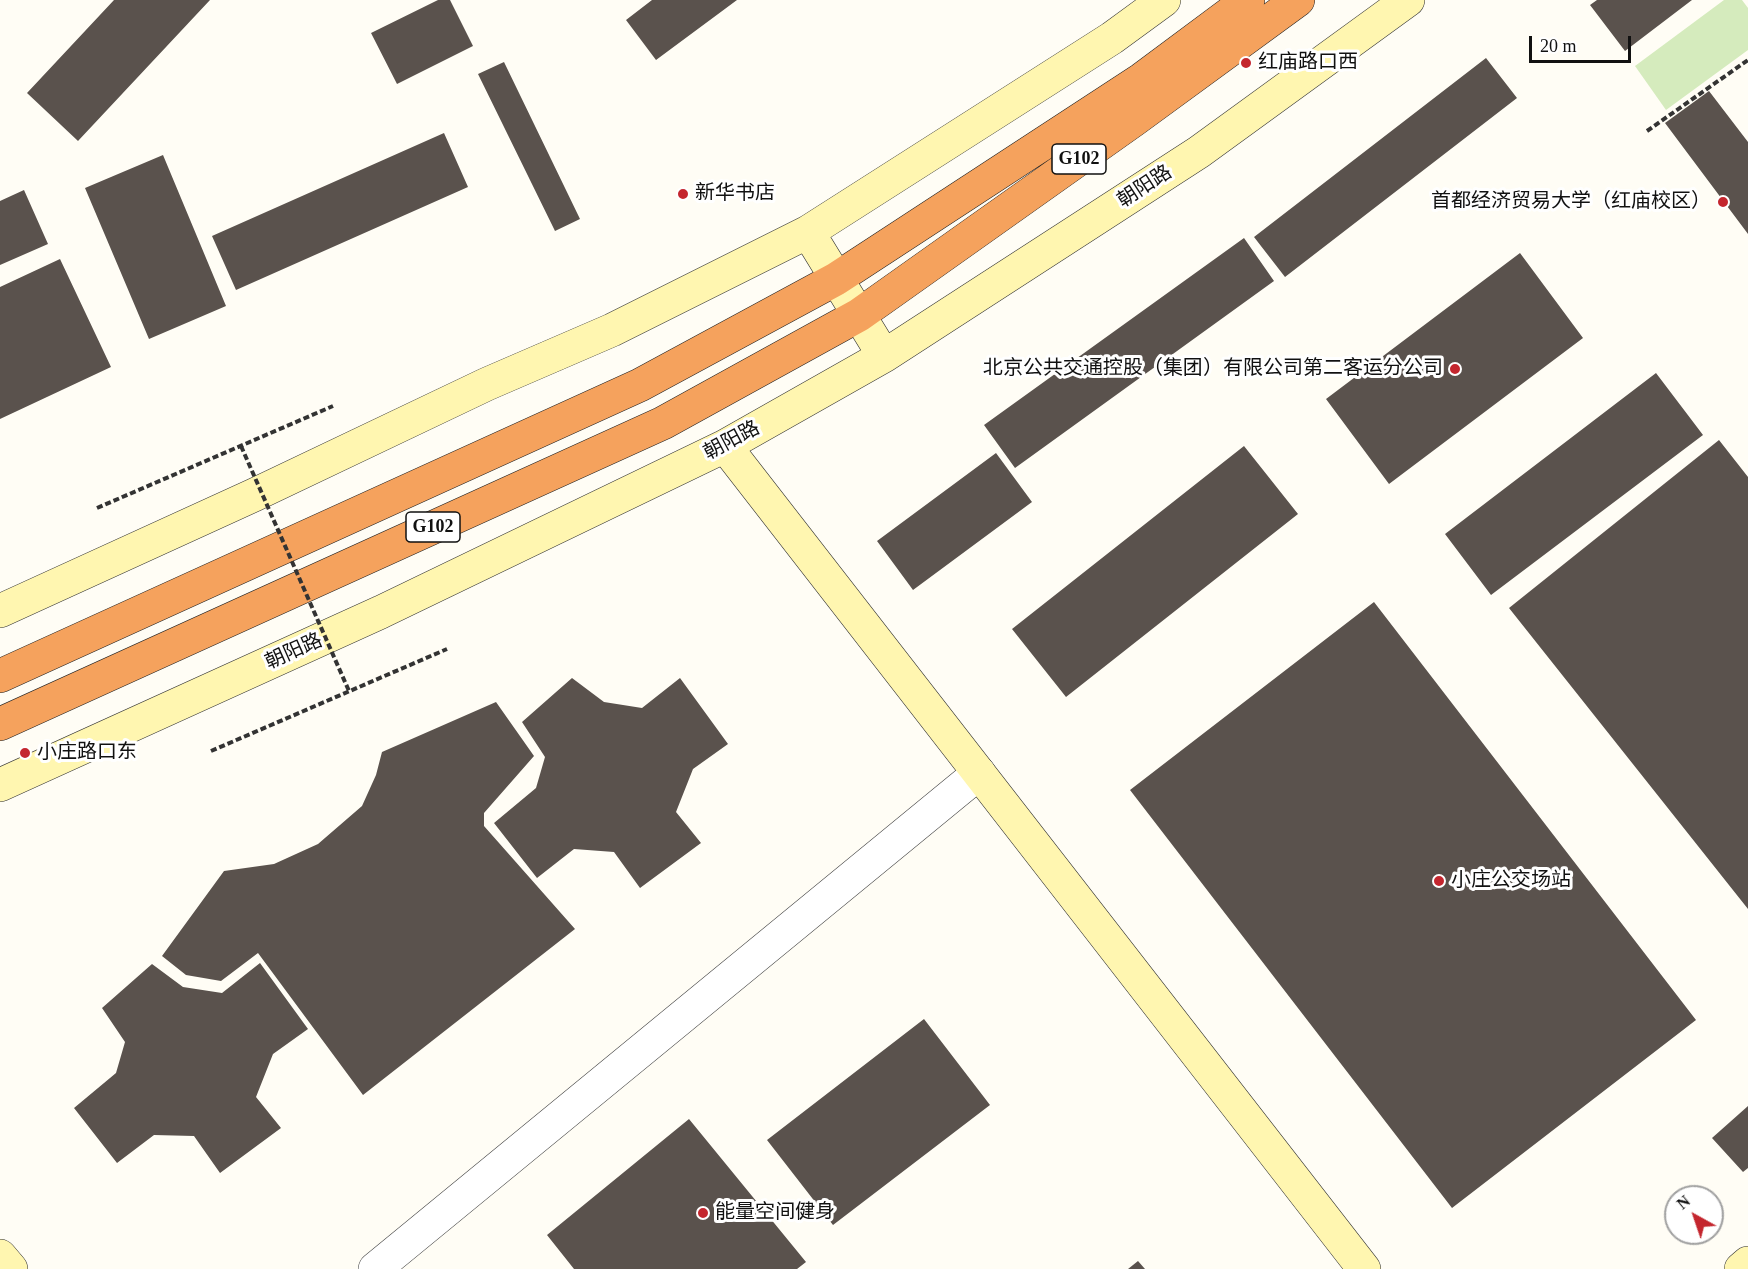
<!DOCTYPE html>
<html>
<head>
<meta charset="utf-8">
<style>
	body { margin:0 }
	#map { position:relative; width:1748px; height:1269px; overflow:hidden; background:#fffdf5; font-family:"Times New Roman",serif }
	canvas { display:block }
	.north { position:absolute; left:1664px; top:1185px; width:60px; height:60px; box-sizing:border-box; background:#fff; border:2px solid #a0a0a0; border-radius:50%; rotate:320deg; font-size:16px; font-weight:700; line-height:24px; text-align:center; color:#111 }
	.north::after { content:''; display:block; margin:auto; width:21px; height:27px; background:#c4262e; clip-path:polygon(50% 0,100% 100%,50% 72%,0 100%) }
	.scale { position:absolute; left:1529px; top:36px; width:102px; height:27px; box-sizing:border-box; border:3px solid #111; border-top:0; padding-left:8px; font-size:18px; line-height:21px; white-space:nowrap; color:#111; -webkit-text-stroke:4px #fff; paint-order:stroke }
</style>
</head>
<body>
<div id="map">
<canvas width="1748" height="1269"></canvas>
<div class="north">N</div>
<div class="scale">20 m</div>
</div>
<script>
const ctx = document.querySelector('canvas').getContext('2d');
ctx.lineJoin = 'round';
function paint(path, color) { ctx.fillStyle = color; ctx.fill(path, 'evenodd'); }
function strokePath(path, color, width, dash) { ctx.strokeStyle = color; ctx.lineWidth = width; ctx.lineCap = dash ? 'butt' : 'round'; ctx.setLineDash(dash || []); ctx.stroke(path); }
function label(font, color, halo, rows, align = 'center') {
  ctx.font = font + ' "Times New Roman","Noto Sans SC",serif'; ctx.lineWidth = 6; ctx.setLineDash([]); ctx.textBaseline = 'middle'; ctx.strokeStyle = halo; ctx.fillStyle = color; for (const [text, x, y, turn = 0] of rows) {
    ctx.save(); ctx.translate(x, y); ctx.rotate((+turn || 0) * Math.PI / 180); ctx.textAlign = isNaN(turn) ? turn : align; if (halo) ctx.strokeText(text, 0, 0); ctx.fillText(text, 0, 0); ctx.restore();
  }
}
const green = new Path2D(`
	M 1724,0 L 1742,0 L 1748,8 L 1748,50 L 1666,110 L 1635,66 Z`);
const building = new Path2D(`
	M 114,0 L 210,0 L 78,141 L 27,93 Z
	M 438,0 L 450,0 L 473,46 L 397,84 L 371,33 Z
	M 652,0 L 737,0 L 656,60 L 626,20 Z
	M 1597,0 L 1692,0 L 1625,51 L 1590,5 Z
	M 1486,58 L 1517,98 L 1285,277 L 1254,237 Z
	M 504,62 L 580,219 L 555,231 L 478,74 Z
	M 1709,91 L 1748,142 L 1748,234 L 1665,123 Z
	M 444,133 L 468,187 L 236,290 L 212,236 Z
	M 163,155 L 226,306 L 149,339 L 85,188 Z
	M 24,190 L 48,244 L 0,265 L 0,201 Z
	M 1244,238 L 1274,281 L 1015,468 L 984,425 Z
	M 1520,253 L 1583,338 L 1389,484 L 1326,399 Z
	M 60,259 L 111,367 L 0,419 L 0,287 Z
	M 1656,373 L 1703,435 L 1491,595 L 1445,534 Z
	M 1719,440 L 1748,477 L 1748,909 L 1509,608 Z
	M 1244,446 L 1298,514 L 1066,697 L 1012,629 Z
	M 996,453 L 1032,502 L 913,590 L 877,541 Z
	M 1374,602 L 1696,1020 L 1452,1208 L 1130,790 Z
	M 572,678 L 604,702 L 642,708 L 680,678 L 728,744 L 693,769 L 676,812 L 701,843 L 640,888 L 614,852 L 574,849 L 537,878 L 494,823 L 536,788 L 545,757 L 522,722 Z
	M 496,702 L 534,756 L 484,813 L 484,826 L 575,929 L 363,1095 L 258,953 L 221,981 L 186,975 L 162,956 L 224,871 L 274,864 L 318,844 L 362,806 L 376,775 L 382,752 Z
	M 260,963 L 308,1029 L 273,1054 L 256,1097 L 281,1128 L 220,1173 L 194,1136 L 154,1135 L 117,1163 L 74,1108 L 116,1073 L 125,1042 L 102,1008 L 152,964 L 183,987 L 222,993 Z
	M 924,1019 L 990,1105 L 833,1225 L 767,1140 Z
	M 1748,1106 L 1748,1168 L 1743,1172 L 1712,1138 Z
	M 689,1119 L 806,1262 L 797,1269 L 574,1269 L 547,1235 Z
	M 1138,1261 L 1145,1269 L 1128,1269 Z`);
const path = new Path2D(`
	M 1647,131 L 1748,60
	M 97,508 L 333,406
	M 211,751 L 447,649`);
const street = new Path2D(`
	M 375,1269 L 979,773`);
const secondary = new Path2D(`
	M 808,232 L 884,356
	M 725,446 L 1364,1269
	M 0,611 L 254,495 L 487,384 L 612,330 L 808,232 L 1112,38 L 1164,0
	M 0,785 L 381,612 L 725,446 L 884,356 L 1199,152 L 1408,0
	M 0,1256 L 11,1269
	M 1741,1269 L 1748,1263`);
const highway = new Path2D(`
	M 0,676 L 640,385 L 836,279 L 1142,79 L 1248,0
	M 0,724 L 663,423 L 859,315 L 1134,120 L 1298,0`);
const pathBridge = new Path2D(`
	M 241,446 L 349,691`);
const markers = [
	[1246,63,6,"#c4262e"],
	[683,194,6,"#c4262e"],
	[1723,202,6,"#c4262e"],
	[1455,369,6,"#c4262e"],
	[25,753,6,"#c4262e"],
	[1439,881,6,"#c4262e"],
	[703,1213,6,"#c4262e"]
];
const shields = [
	[1079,159,54],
	[433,527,54]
];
const shieldNames = [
	["G102",1079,159],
	["G102",433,527]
];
const poiNames = [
	["红庙路口西",1258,63],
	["新华书店",695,194],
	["首都经济贸易大学（红庙校区）",1711,202,"right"],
	["北京公共交通控股（集团）有限公司第二客运分公司",1443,369,"right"],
	["小庄路口东",37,753],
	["小庄公交场站",1451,881],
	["能量空间健身",715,1213]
];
const streetNames = [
	["朝阳路",1145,187,-33],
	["朝阳路",732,441,-28],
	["朝阳路",294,652,-24]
];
paint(green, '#d5ebbd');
paint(building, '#5a524d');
strokePath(street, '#444', 34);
strokePath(secondary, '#333', 34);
strokePath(highway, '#222', 34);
strokePath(path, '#333', 4, [6, 3]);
strokePath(street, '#fff', 33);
strokePath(secondary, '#fff6b0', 33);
strokePath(highway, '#f5a25d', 33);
strokePath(pathBridge, '#333', 4, [6, 3]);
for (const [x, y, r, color] of markers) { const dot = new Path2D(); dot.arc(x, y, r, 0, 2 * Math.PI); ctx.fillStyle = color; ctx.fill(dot); strokePath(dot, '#fff', 2); }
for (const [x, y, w] of shields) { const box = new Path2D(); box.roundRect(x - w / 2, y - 15, w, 30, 4.5); ctx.fillStyle = '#fff'; ctx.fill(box); strokePath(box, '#111', 1.5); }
label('bold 18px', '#111', null, shieldNames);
label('20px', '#111', '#fff', poiNames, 'left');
label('20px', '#111', '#fff', streetNames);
</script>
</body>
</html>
